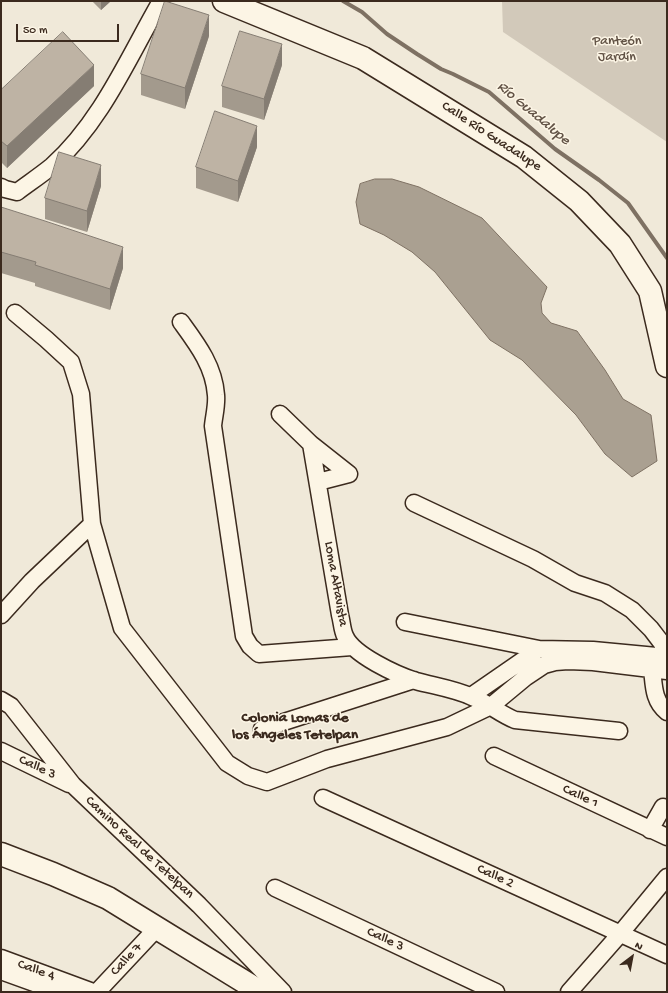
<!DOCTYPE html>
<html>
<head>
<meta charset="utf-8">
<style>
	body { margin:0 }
	#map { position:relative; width:668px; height:993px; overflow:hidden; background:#f0e9d9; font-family:"Gochi Hand",sans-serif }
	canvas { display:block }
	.frame { position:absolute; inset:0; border:2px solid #3b2a1e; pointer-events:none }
	.north { position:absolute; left:612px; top:937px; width:40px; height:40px; -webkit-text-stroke:3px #fcf5e5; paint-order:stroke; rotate:32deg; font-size:11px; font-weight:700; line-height:16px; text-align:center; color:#3b2a1e }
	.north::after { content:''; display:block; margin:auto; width:14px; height:18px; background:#3b2a1e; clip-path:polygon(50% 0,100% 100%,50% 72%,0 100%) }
	.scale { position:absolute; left:16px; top:24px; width:103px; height:18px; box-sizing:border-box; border:2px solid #3b2a1e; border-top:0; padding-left:5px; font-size:12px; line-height:14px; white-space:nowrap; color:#3b2a1e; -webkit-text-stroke:3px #fcf5e5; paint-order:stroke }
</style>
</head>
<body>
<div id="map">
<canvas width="668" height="993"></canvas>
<div class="frame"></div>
<div class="north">N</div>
<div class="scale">50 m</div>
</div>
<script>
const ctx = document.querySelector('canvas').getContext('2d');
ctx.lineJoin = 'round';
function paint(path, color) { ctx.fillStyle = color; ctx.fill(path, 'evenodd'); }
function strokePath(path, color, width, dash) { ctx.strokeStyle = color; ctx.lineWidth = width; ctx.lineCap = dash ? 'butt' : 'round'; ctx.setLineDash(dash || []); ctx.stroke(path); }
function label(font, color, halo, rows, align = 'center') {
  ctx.font = font + ' "Gochi Hand",sans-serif'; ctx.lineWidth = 3; ctx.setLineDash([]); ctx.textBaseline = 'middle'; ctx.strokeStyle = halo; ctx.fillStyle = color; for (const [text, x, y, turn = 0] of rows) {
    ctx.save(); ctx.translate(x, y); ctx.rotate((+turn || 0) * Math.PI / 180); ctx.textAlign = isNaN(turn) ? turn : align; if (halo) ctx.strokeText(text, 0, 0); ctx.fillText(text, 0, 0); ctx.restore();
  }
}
const green = new Path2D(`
	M 502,1 L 667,1 L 667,142 L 503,32 Z`);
const water = new Path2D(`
	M 375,179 L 392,179 L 419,187 L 482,218 L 547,287 L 541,303 L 542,313 L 551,323 L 577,331 L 605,370 L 623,399 L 651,415 L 657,461 L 632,477 L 605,454 L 576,415 L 522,360 L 490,340 L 435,272 L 412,252 L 384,235 L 360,224 L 356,202 L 360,184 Z`);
const stream = new Path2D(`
	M 343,1 L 362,12 L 387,34 L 417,54 L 441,69 L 453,74 L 489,92 L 555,149 L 599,180 L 628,203 L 667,258`);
const street = new Path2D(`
	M 1,187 L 5,189 L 17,192 C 29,183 41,175 52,166 C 102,121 128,58 161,1
	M 15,313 L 46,339 L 71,362 L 81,394 L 92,524 L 122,628 L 227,763 L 248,776 L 267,782 L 327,759 L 447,727 L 491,706 L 526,677 L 544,665 L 555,662 L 568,661 L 593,662 L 667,671
	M 181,322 C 197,344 214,366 216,395 C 217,405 214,416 213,426 L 244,636 L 250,646 L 259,654 L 352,647
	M 280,414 L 311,444 L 349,474
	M 311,444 L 340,615 C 342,622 342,630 345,636 C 353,655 397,675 416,681 C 434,686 455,689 472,697 C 488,703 500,714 515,720 L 619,731
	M 318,482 L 349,474
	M 414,503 L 533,559 L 575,583 L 605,593 L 632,610 L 651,629 L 667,650
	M 1,615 L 32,581 L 92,524
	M 405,622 L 539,649 L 593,650 L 667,657
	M 652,669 C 654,685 653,701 667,712
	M 471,696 L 539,649
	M 1,700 L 11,706 L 73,785 L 199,905 L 283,992
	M 262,729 L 414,680
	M 1,751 L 69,784
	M 494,756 L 667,837
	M 323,798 L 667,955
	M 650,830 L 663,807
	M 275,888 L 496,992
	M 1,958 L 93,992
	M 1,971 L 59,992
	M 97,992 L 157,928
	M 569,992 L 620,934 L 667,877`);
const secondary = new Path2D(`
	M 224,1 L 363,58 L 524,157 L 579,201 L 620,244 L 650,291 L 667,366
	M 1,854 L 53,874 L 108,898 L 261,992`);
const wall = new Path2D(`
	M 92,1 L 111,1 L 101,10 Z
	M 209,36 L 185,109 L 141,95 L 141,74 Z
	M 282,65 L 264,120 L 222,107 L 222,86 Z
	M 94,86 L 7,168 L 1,162 L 1,90 Z
	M 257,147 L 238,202 L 196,188 L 196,167 Z
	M 101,186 L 87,232 L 45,219 L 45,198 Z
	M 1,207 L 123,268 L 110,310 L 35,286 L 35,283 L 1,273 Z`);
const shadedWall = new Path2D(`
	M 101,1 L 111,1 L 101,10 Z
	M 209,15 L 209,36 L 185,109 L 185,88 Z
	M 282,44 L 282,65 L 264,120 L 264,99 Z
	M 94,65 L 94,86 L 7,168 L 7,146 Z
	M 257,126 L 257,147 L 238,202 L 238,181 Z
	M 101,165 L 101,186 L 87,232 L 87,211 Z
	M 123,247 L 123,268 L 110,310 L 110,289 Z`);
const building = new Path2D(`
	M 165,1 L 209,15 L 185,88 L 141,74 Z
	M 240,31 L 282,44 L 264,99 L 222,86 Z
	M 63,32 L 94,65 L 7,146 L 1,141 L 1,90 Z
	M 215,111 L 257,126 L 238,181 L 196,167 Z
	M 59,152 L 101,165 L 87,211 L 45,198 Z
	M 1,207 L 45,221 L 123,247 L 110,289 L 35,265 L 36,262 L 1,252 Z`);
const parkNames = [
	["Panteón",617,42],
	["Jardín",617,58]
];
const streetNames = [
	["Calle Río Guadalupe",491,137,33],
	["Loma Altavista",335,584,80],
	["Calle 3",37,768,25],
	["Calle 1",580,797,25],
	["Camino Real de Tetelpan",139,848,43],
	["Calle 2",495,877,25],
	["Calle 3",385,940,25],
	["Calle 7",127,960,-47],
	["Calle 4",36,971,20]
];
const waterNames = [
	["Río Guadalupe",533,114,40]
];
const neighbourhoodNames = [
	["Colonia Lomas de",295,719],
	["los Ángeles Tetelpan",295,736]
];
paint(green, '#d2c9ba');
paint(water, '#aaa091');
strokePath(water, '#7e7163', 1);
strokePath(stream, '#7e7163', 4);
strokePath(street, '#3b2a1e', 19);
strokePath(secondary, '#3b2a1e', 25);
strokePath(street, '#fcf5e5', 16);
strokePath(secondary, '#fcf5e5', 22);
paint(wall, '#a39a8d');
paint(shadedWall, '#857d73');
paint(building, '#beb3a4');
strokePath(building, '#857d73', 1);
label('14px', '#615245', '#fcf5e5', parkNames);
label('14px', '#3b2a1e', '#fcf5e5', streetNames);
label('italic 15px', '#625346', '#fcf5e5', waterNames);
label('bold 15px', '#3b2a1e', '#fcf5e5', neighbourhoodNames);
</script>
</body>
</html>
